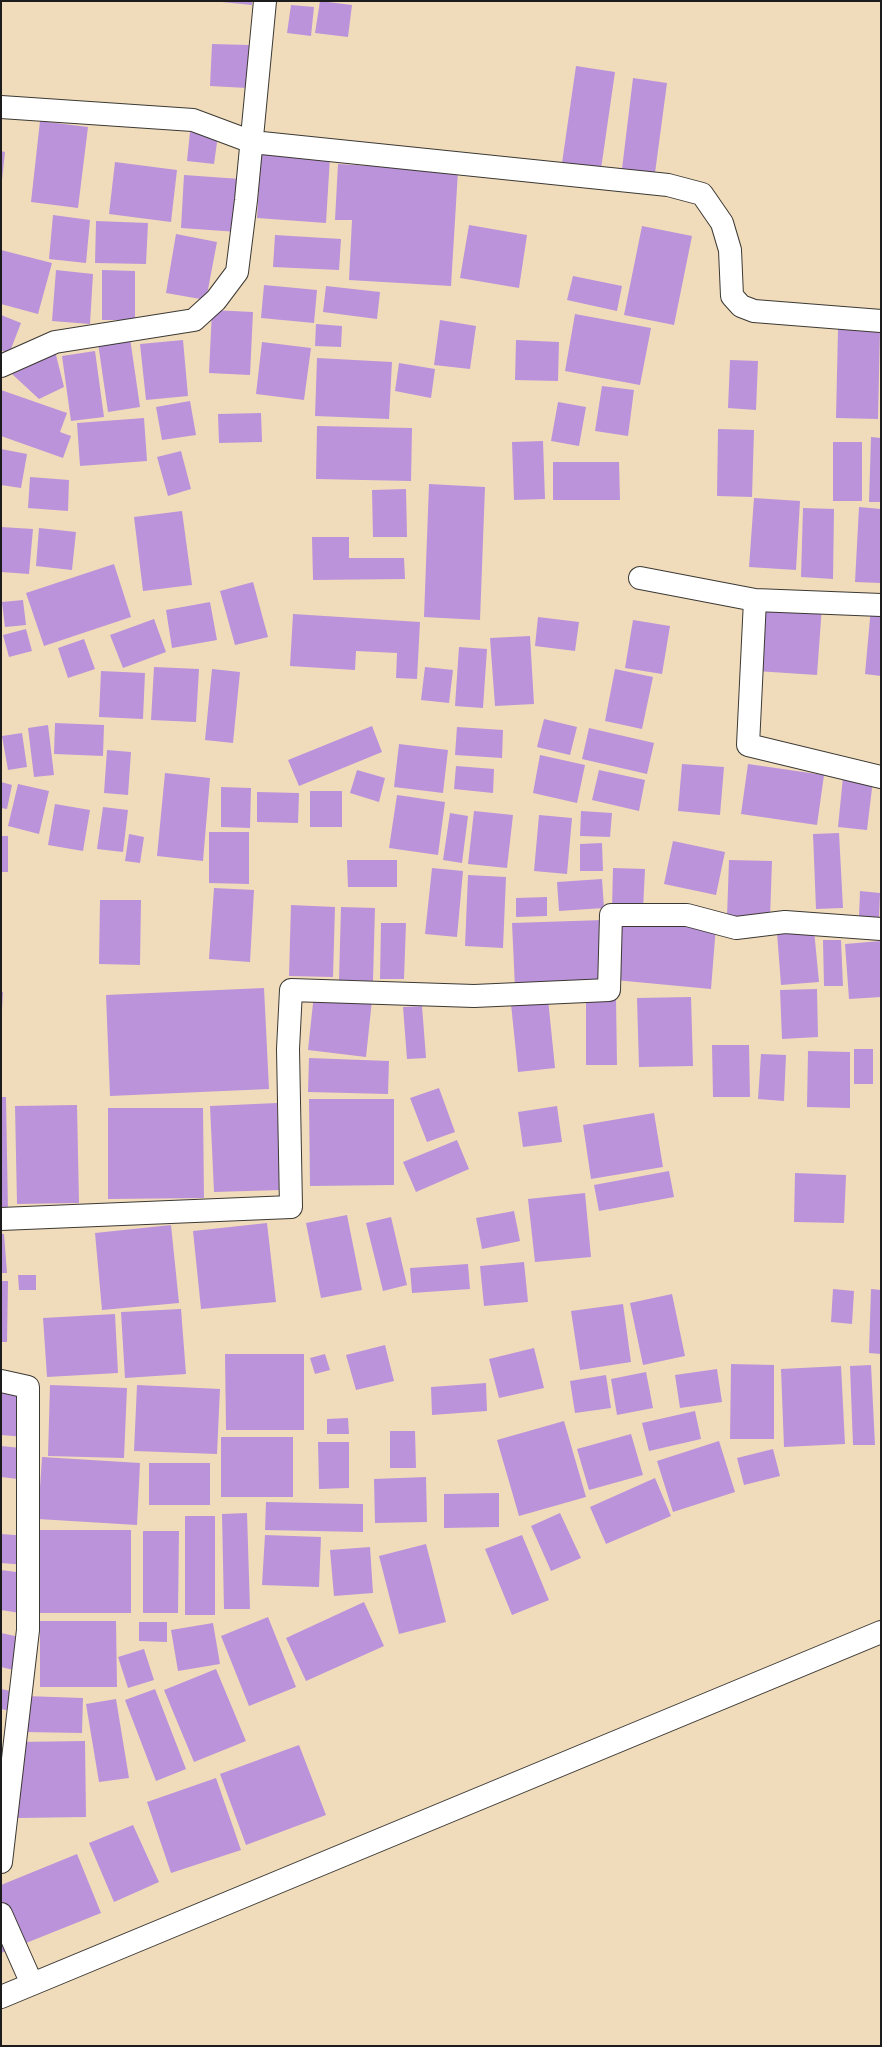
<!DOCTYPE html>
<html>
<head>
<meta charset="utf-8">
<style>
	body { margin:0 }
	#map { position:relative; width:882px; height:2047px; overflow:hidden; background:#f0dcbb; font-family:Kalam,sans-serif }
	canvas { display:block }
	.frame { position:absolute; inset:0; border:2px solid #1c1c1c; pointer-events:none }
</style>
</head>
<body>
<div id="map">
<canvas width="882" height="2047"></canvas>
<div class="frame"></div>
</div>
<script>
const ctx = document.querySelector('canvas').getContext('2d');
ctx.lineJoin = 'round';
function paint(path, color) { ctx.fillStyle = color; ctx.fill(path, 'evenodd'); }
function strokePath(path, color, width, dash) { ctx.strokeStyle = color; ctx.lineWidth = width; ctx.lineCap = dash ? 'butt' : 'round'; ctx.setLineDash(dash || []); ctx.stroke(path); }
const building = new Path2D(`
	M 212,1 L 252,1 L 252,5 Z
	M 320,1 L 352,5 L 348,37 L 315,33 Z
	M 291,5 L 314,7 L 311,36 L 287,33 Z
	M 212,44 L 249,45 L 247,88 L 210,86 Z
	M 576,66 L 615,72 L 601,169 L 562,163 Z
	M 633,78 L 667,83 L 655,173 L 622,169 Z
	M 40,121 L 88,127 L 78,208 L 31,202 Z
	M 190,132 L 218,135 L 214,164 L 187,161 Z
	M 1,151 L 5,152 L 2,180 L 1,180 Z
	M 261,152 L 330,157 L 326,223 L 257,218 Z
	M 115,162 L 177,170 L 171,222 L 109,214 Z
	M 338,164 L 458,171 L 451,286 L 349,280 L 352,220 L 335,220 Z
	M 184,175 L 241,179 L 238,232 L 181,228 Z
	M 53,215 L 90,220 L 86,263 L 49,259 Z
	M 96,221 L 148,223 L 146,264 L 95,263 Z
	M 469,225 L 527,235 L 519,288 L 460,278 Z
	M 642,226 L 692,236 L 674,325 L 624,315 Z
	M 176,234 L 217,242 L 206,300 L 166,293 Z
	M 275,235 L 341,239 L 339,270 L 273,267 Z
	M 1,250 L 52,263 L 38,314 L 1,304 Z
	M 56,270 L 93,274 L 90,324 L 52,321 Z
	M 102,270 L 135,271 L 135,320 L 102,320 Z
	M 573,276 L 622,286 L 617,311 L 567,300 Z
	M 264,285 L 317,290 L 314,323 L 261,318 Z
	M 326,286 L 380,292 L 377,319 L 323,312 Z
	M 212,310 L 253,312 L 250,375 L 209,373 Z
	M 575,314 L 651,328 L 640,385 L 565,371 Z
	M 1,315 L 21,323 L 9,354 L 1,350 Z
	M 440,320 L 476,326 L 470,369 L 434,365 Z
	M 316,324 L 342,326 L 341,347 L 315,346 Z
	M 838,329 L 880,330 L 878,419 L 836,418 Z
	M 130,338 L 140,407 L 108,412 L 98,343 Z
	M 183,340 L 188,396 L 146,400 L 140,344 Z
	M 516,340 L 559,342 L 558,381 L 515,380 Z
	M 262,342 L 311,348 L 304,400 L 256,394 Z
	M 55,351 L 64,387 L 39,399 L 12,374 Z
	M 95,351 L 104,417 L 71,421 L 62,356 Z
	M 317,358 L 392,362 L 389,419 L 315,416 Z
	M 730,360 L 758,361 L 756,410 L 728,408 Z
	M 399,363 L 435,369 L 431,398 L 395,391 Z
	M 602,386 L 634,390 L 628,436 L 595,431 Z
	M 1,390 L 67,413 L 60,432 L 71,436 L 63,458 L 1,436 Z
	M 190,401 L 196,435 L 162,440 L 156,407 Z
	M 558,402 L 586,407 L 579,446 L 551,441 Z
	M 261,413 L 262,442 L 219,443 L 218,414 Z
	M 144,418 L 147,461 L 80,466 L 77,423 Z
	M 317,426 L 412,428 L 411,481 L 316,479 Z
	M 718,429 L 754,430 L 752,497 L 717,496 Z
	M 871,437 L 881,438 L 881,502 L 869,502 Z
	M 543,441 L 545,499 L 514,500 L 512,442 Z
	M 833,442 L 862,442 L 862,501 L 833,501 Z
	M 1,449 L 27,454 L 21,488 L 1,485 Z
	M 181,451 L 191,489 L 168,496 L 157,457 Z
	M 553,462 L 619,462 L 620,500 L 553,500 Z
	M 30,477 L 69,480 L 68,511 L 28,508 Z
	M 429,484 L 485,487 L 480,620 L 424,617 Z
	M 406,489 L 407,537 L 373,537 L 372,490 Z
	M 754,498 L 800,501 L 796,570 L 749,567 Z
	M 859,507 L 881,509 L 881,583 L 855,582 Z
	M 803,508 L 834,509 L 833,579 L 801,577 Z
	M 182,511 L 192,585 L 143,591 L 134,517 Z
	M 1,527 L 33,529 L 29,574 L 1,572 Z
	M 39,528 L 76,532 L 72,570 L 36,566 Z
	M 312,537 L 349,537 L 349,558 L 404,558 L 405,579 L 313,580 Z
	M 114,564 L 131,617 L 44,646 L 26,593 Z
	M 253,582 L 268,637 L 235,645 L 220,591 Z
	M 23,600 L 26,625 L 5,627 L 2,602 Z
	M 210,602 L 217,640 L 172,648 L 166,610 Z
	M 760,602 L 822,606 L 817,675 L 756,671 Z
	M 871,607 L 881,608 L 881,676 L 865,674 Z
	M 293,614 L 420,622 L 417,679 L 396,678 L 397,653 L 356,651 L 355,670 L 290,666 Z
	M 538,617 L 579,622 L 575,651 L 535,646 Z
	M 154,619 L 166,652 L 123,668 L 110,635 Z
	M 633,620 L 670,626 L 662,674 L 625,668 Z
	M 26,629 L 32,651 L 9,657 L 3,635 Z
	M 530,636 L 534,704 L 495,706 L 490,638 Z
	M 84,639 L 95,669 L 68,678 L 58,648 Z
	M 459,647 L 487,649 L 483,708 L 455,706 Z
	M 154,667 L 199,669 L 196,722 L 151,720 Z
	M 425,667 L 453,670 L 449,703 L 421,700 Z
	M 212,669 L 240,672 L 233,743 L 205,740 Z
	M 615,669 L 653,677 L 642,729 L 605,721 Z
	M 101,671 L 145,673 L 143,719 L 99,717 Z
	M 544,719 L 577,727 L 570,755 L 537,747 Z
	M 55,723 L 104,725 L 103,756 L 54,754 Z
	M 48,725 L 54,775 L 34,777 L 28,728 Z
	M 372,726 L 382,752 L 299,786 L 288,760 Z
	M 457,727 L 503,730 L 502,758 L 455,755 Z
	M 589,728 L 654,743 L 647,774 L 582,759 Z
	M 22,733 L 27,767 L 8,770 L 2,736 Z
	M 399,744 L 448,750 L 443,793 L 394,787 Z
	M 107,750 L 131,752 L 128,795 L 104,793 Z
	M 540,755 L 585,765 L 577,803 L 533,793 Z
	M 682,764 L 724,767 L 720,815 L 678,811 Z
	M 748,764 L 824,775 L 817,825 L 741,814 Z
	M 456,766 L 494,769 L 493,793 L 454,789 Z
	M 357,770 L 385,778 L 379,802 L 350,793 Z
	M 599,770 L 645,780 L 639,811 L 592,800 Z
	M 165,773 L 210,778 L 203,861 L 157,856 Z
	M 843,777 L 873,780 L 867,830 L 838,827 Z
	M 1,782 L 12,785 L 7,809 L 1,808 Z
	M 18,784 L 49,791 L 39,834 L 8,826 Z
	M 221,787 L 251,788 L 250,828 L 221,827 Z
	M 310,791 L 342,791 L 342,827 L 310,827 Z
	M 257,792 L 299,793 L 298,823 L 257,822 Z
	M 397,795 L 445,802 L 438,855 L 389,848 Z
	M 55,804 L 90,810 L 83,851 L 48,845 Z
	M 103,807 L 128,810 L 123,852 L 97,849 Z
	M 474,811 L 513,815 L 507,868 L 468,864 Z
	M 581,811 L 612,813 L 610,837 L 580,836 Z
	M 450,813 L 468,816 L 462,863 L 443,860 Z
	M 539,815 L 572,818 L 567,874 L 534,871 Z
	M 209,832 L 249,832 L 249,884 L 209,883 Z
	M 839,833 L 843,908 L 816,909 L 813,834 Z
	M 129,834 L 144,837 L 140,863 L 125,861 Z
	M 1,836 L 8,836 L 8,872 L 1,872 Z
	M 673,841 L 725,852 L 716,895 L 664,884 Z
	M 602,843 L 603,871 L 580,871 L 580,844 Z
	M 347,860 L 397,860 L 397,887 L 348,887 Z
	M 729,860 L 772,861 L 770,918 L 727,917 Z
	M 432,868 L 463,871 L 457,937 L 425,934 Z
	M 613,868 L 645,869 L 643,910 L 612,909 Z
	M 468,875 L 506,877 L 503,948 L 465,946 Z
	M 602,879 L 604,908 L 559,911 L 557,882 Z
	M 214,888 L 254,890 L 250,962 L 209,959 Z
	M 860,891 L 880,893 L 879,918 L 859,917 Z
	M 547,897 L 547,916 L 516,917 L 516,898 Z
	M 100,900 L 141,900 L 140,965 L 99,964 Z
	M 291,905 L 335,907 L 333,977 L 289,976 Z
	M 341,907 L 375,908 L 373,981 L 339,980 Z
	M 620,918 L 716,926 L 711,989 L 615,980 Z
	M 604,920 L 606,985 L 515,988 L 512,923 Z
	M 381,923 L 406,923 L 404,979 L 380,979 Z
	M 814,930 L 819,982 L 781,985 L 777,933 Z
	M 823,940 L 841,940 L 843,986 L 824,986 Z
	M 881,941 L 881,997 L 849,999 L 845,944 Z
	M 264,988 L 269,1089 L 110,1096 L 106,995 Z
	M 817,989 L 818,1037 L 782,1039 L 780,990 Z
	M 1,992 L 3,992 L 2,1010 L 1,1010 Z
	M 314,994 L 372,1000 L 366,1057 L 308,1050 Z
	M 691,997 L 693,1066 L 639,1067 L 637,998 Z
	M 586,998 L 616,998 L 617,1065 L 586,1065 Z
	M 548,999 L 555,1068 L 518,1072 L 511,1004 Z
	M 422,1006 L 426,1058 L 407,1059 L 403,1007 Z
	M 712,1045 L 749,1045 L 750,1097 L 713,1097 Z
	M 854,1049 L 873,1049 L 873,1084 L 854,1084 Z
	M 808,1051 L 850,1052 L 850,1108 L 807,1107 Z
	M 761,1054 L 786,1055 L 784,1101 L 758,1099 Z
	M 309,1058 L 389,1061 L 388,1094 L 308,1092 Z
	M 439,1088 L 455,1132 L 427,1142 L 410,1098 Z
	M 1,1097 L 6,1097 L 8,1212 L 1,1213 Z
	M 309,1099 L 394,1099 L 394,1185 L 310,1186 Z
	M 277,1103 L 281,1190 L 214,1192 L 210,1106 Z
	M 77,1105 L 79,1203 L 17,1204 L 15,1106 Z
	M 557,1106 L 562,1142 L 523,1147 L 518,1112 Z
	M 108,1108 L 203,1108 L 204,1198 L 108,1199 Z
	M 654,1113 L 663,1167 L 591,1179 L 583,1125 Z
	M 457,1140 L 469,1169 L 416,1192 L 403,1162 Z
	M 669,1171 L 674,1197 L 599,1211 L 594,1185 Z
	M 795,1173 L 846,1175 L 844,1223 L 794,1222 Z
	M 585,1193 L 591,1257 L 535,1262 L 528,1199 Z
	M 514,1211 L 520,1241 L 482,1249 L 476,1218 Z
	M 347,1215 L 362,1290 L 321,1298 L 306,1223 Z
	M 391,1217 L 407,1285 L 383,1291 L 366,1223 Z
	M 267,1223 L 276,1302 L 201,1309 L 193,1231 Z
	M 171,1225 L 179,1303 L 102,1310 L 95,1233 Z
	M 1,1234 L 4,1234 L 7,1273 L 1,1273 Z
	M 524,1262 L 528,1302 L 484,1306 L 480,1266 Z
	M 468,1264 L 470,1289 L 412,1293 L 410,1268 Z
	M 18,1275 L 36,1275 L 36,1290 L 19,1290 Z
	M 1,1281 L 8,1281 L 7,1342 L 1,1342 Z
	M 833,1289 L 854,1291 L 852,1324 L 831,1322 Z
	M 871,1289 L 881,1290 L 881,1354 L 869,1353 Z
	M 672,1294 L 685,1356 L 643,1365 L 630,1303 Z
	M 623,1304 L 631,1362 L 580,1370 L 571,1311 Z
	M 181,1309 L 186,1374 L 125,1378 L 121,1312 Z
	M 115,1314 L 118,1373 L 47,1377 L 43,1318 Z
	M 385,1345 L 394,1381 L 356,1390 L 346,1355 Z
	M 534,1348 L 544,1388 L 499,1398 L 489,1359 Z
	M 225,1354 L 304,1354 L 304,1430 L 226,1430 Z
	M 325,1354 L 330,1370 L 315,1374 L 310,1358 Z
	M 731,1364 L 774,1365 L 774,1439 L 730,1439 Z
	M 871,1365 L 875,1445 L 853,1445 L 850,1366 Z
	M 841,1366 L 845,1444 L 784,1447 L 781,1369 Z
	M 717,1369 L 722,1402 L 680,1408 L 675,1375 Z
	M 646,1372 L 653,1408 L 617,1415 L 611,1379 Z
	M 1,1373 L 30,1376 L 25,1437 L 1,1435 Z
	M 606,1375 L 611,1408 L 575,1413 L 570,1381 Z
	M 486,1383 L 487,1411 L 432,1415 L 431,1387 Z
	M 50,1385 L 127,1388 L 124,1458 L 48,1456 Z
	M 137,1385 L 220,1389 L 217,1454 L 134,1451 Z
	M 695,1411 L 701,1439 L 649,1451 L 642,1423 Z
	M 348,1418 L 349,1434 L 327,1434 L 327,1419 Z
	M 564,1421 L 586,1497 L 519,1516 L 497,1440 Z
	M 390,1431 L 415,1431 L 416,1468 L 390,1468 Z
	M 631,1434 L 643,1475 L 589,1490 L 577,1449 Z
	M 221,1437 L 293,1437 L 293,1497 L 221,1497 Z
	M 719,1441 L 735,1492 L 673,1512 L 657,1461 Z
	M 318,1442 L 349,1442 L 349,1488 L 319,1489 Z
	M 1,1446 L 21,1448 L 18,1479 L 1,1477 Z
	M 773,1449 L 780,1476 L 744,1485 L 737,1458 Z
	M 42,1457 L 140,1463 L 137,1525 L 38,1519 Z
	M 149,1463 L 210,1463 L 210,1505 L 149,1505 Z
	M 426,1477 L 427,1522 L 375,1523 L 374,1479 Z
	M 655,1478 L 671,1516 L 606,1544 L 590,1507 Z
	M 499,1493 L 499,1527 L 444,1528 L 444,1494 Z
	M 266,1502 L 363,1504 L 363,1532 L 265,1530 Z
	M 247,1513 L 250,1609 L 224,1609 L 222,1514 Z
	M 560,1513 L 581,1558 L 551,1571 L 531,1526 Z
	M 185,1516 L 215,1516 L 215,1615 L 185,1615 Z
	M 40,1530 L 131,1530 L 131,1613 L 40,1613 Z
	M 143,1531 L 179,1531 L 178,1613 L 143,1613 Z
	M 1,1534 L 28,1536 L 26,1565 L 1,1563 Z
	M 265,1535 L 321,1537 L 319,1587 L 262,1585 Z
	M 522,1535 L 549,1600 L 512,1615 L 485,1549 Z
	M 426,1544 L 446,1622 L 399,1634 L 379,1556 Z
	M 370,1547 L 373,1593 L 334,1596 L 330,1550 Z
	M 1,1570 L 24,1573 L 20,1613 L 1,1610 Z
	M 364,1602 L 384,1646 L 306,1681 L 286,1638 Z
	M 268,1617 L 296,1687 L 249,1706 L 221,1636 Z
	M 40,1621 L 116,1621 L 117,1687 L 40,1687 Z
	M 139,1622 L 167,1622 L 167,1642 L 139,1641 Z
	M 213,1623 L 220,1664 L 178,1671 L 171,1630 Z
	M 1,1633 L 29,1639 L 22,1672 L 1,1667 Z
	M 144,1649 L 154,1680 L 128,1688 L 118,1657 Z
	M 216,1669 L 246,1741 L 194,1762 L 164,1690 Z
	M 1,1689 L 20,1693 L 16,1712 L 1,1709 Z
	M 155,1689 L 186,1769 L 156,1781 L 125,1700 Z
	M 25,1696 L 83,1698 L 82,1733 L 24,1732 Z
	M 116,1699 L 129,1778 L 99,1782 L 86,1704 Z
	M 85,1741 L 86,1817 L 18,1818 L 17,1742 Z
	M 299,1745 L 326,1815 L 246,1845 L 220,1774 Z
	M 216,1778 L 241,1850 L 171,1873 L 147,1802 Z
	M 133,1825 L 159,1882 L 114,1902 L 89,1843 Z
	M 77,1854 L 101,1913 L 1,1953 L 1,1885 Z`);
const minor = new Path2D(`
	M 1,107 L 193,120 L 252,142 L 668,185 L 702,194 L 722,223 L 730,250 L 732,296 L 741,306 L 754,311 L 881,321
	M 1,366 L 55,342 L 194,320 L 216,300 L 237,272 L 246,200 L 265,1
	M 640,578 L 755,600 L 748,745 L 881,777
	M 755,600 L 881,605
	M 1,1219 L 291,1207 L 288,1049 L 291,990 L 474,996 L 609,990 L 611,915 L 687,915 L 736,928 L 785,922 L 881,929
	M 1,1381 L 28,1387 L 28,1630 L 1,1862
	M 1,1914 L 32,1984
	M 1,1997 L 881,1632`);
paint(building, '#bb93da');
strokePath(minor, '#3c3934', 24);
strokePath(minor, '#fff', 22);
</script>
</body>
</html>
